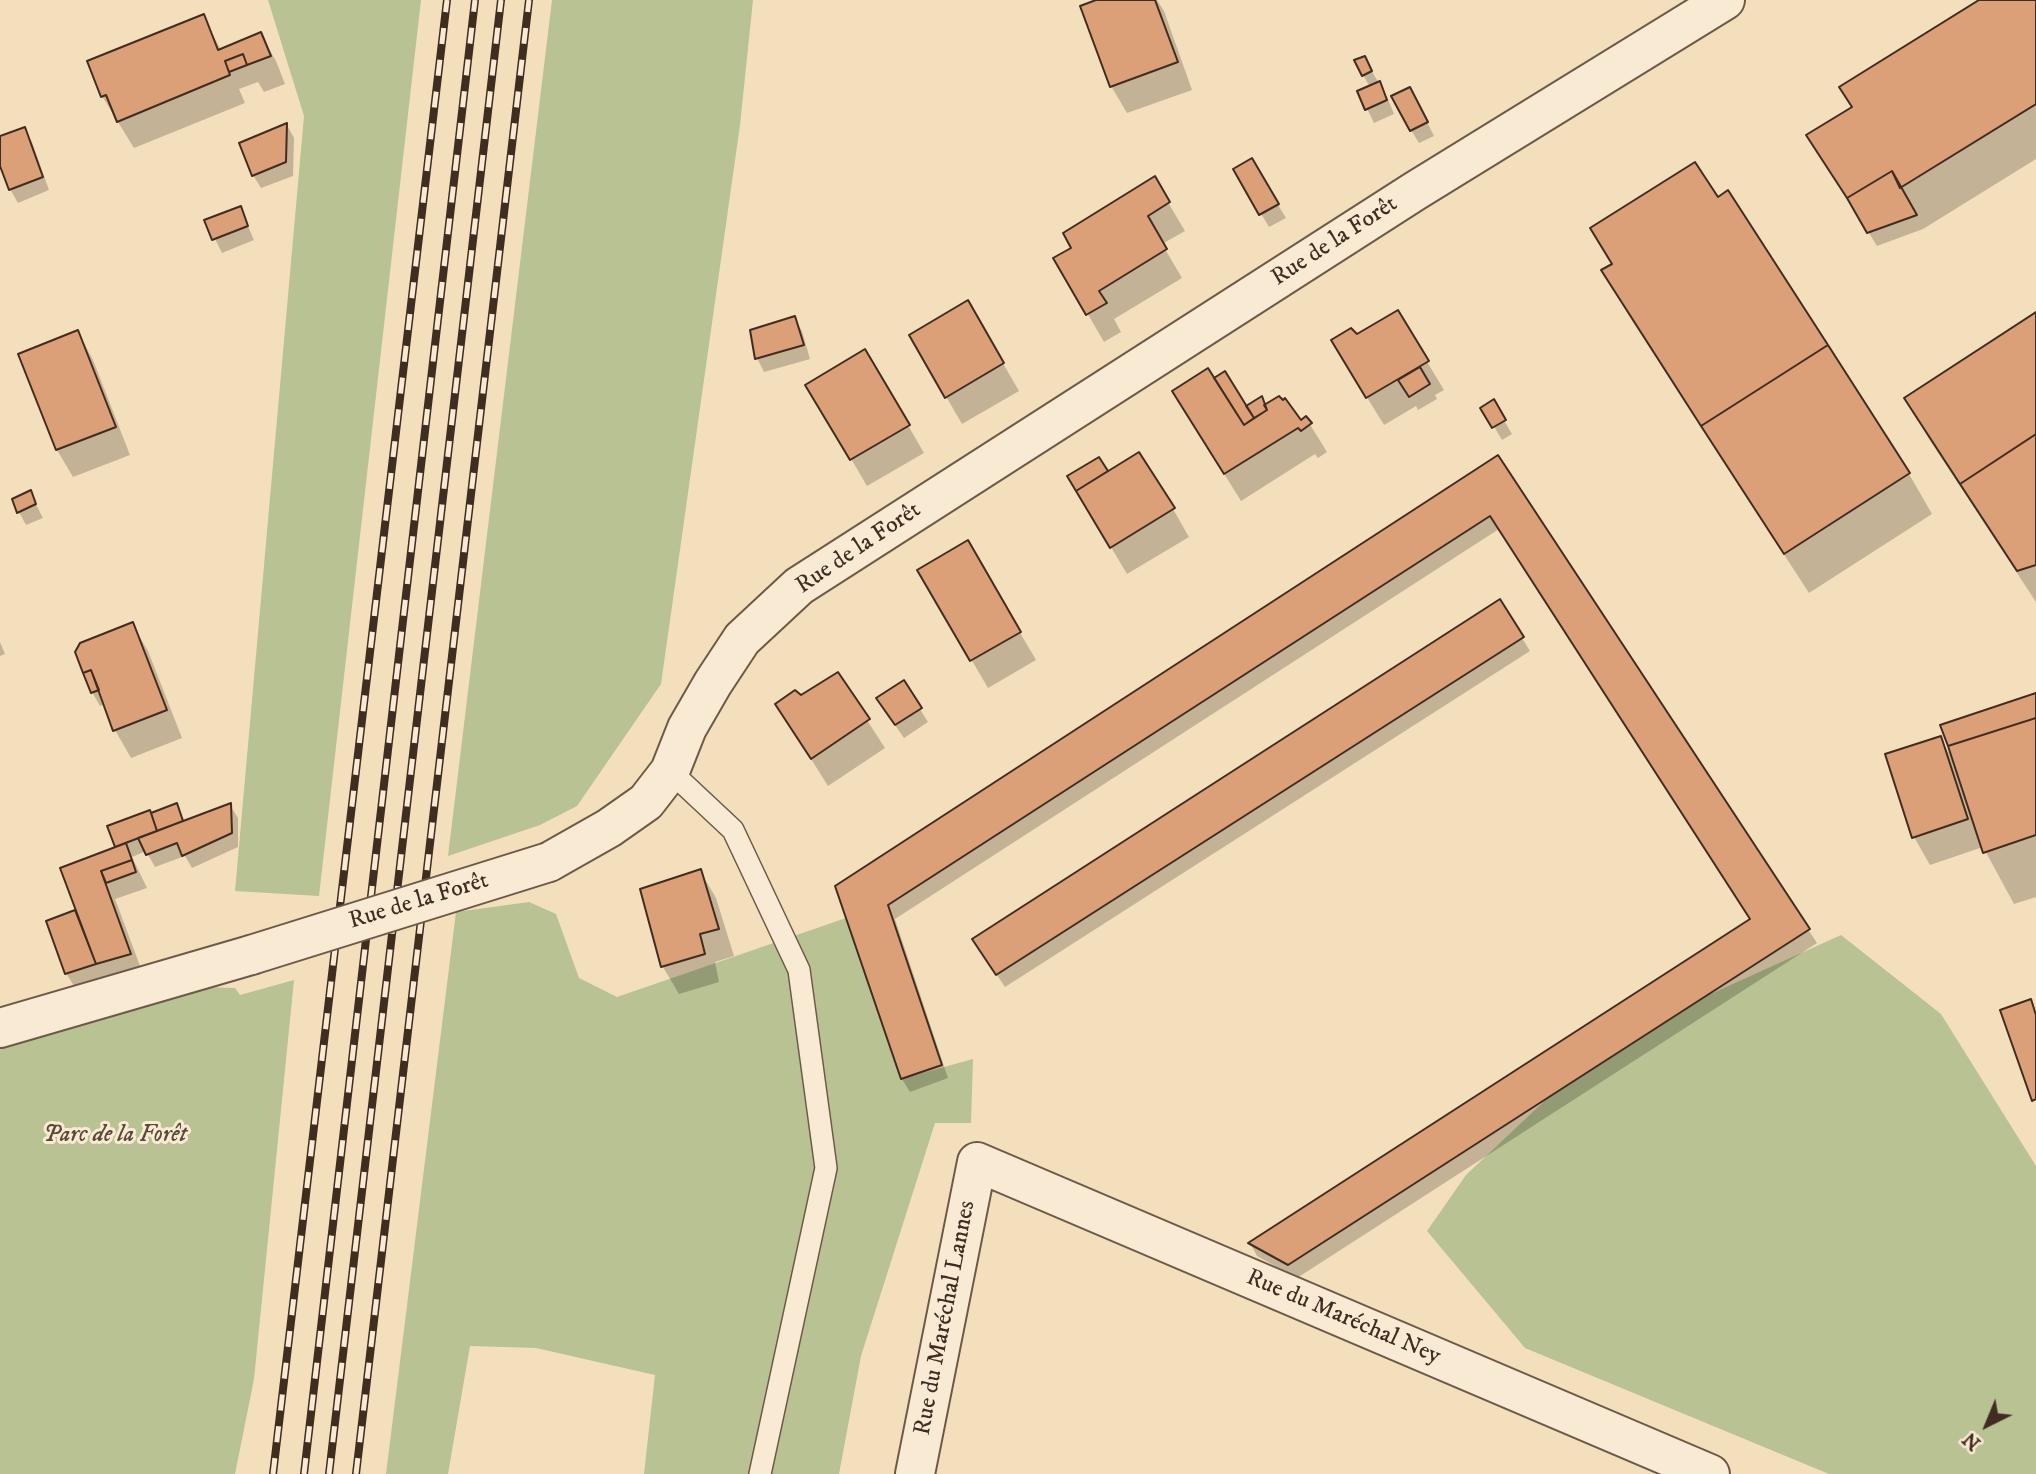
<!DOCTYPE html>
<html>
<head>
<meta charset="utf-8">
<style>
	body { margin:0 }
	#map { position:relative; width:2036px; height:1474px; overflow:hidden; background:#f4dfbc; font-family:"IM FELL DW Pica",serif }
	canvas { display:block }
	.north { position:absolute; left:1952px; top:1390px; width:70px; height:70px; -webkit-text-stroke:5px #f8ead3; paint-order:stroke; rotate:223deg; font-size:19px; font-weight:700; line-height:28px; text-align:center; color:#412c21 }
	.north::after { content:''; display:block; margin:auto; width:24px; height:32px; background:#412c21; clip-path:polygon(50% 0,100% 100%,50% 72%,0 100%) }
</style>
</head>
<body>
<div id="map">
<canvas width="2036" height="1474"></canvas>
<div class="north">N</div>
</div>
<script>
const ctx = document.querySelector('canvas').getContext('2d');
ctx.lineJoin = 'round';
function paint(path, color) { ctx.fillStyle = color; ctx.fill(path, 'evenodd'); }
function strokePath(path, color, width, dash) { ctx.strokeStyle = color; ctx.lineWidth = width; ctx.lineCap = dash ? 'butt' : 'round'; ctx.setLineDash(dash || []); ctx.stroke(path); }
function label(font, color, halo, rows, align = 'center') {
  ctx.font = font + ' "IM FELL DW Pica",serif'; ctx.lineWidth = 6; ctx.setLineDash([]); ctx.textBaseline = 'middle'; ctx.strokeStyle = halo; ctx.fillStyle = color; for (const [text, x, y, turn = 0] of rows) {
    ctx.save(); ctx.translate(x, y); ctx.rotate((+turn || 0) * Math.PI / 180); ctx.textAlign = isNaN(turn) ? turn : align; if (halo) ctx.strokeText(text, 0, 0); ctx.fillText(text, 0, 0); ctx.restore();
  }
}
const green = new Path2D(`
	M 268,0 L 421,0 L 319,896 L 235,891 L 304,116 Z
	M 552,0 L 753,0 L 740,125 L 661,684 L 577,806 L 540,825 L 448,856 Z
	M 529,902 L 556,914 L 579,978 L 617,997 L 846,918 L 901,1079 L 973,1059 L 971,1123 L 935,1123 L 861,1356 L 839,1474 L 644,1474 L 655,1375 L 536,1348 L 470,1346 L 448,1474 L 386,1474 L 456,912 Z
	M 1841,935 L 1941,1014 L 2036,1166 L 2036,1474 L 1829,1474 L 1525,1348 L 1427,1231 L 1466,1175 L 1609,1040 Z
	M 294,980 L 254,1379 L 235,1474 L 0,1474 L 0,1049 L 206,987 L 235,988 L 240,995 Z`);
const shadow = new Path2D(`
	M 1101,0 L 1157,0 L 1164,11 L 1192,90 L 1127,113 L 1111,86 Z
	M 1983,0 L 2036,0 L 2036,159 L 1923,229 L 1877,246 L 1809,136 L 1853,108 Z
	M 203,16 L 221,50 L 260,34 L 276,61 L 285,84 L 264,92 L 258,82 L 239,89 L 245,103 L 134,148 L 102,96 Z
	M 1364,58 L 1387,97 L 1394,114 L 1374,123 L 1359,92 L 1370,87 L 1363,75 Z
	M 1417,102 L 1434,136 L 1419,143 L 1411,130 Z
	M 287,125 L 294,138 L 293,176 L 261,188 L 253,175 Z
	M 24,129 L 32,142 L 49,190 L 18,203 L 10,189 L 0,161 L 0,138 Z
	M 1251,161 L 1286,218 L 1269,227 L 1235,170 Z
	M 1154,179 L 1185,231 L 1162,244 L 1182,278 L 1114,319 L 1121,332 L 1104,342 L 1056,259 L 1073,248 Z
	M 1728,193 L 1909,474 L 1932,514 L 1809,593 L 1633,322 L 1603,271 Z
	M 240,208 L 254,240 L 222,253 L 206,221 Z
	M 968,303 L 1019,391 L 962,424 L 911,336 Z
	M 1397,312 L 1444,390 L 1435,395 L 1437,399 L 1418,410 L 1416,406 L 1384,425 L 1349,368 L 1356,336 Z
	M 2036,314 L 2036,602 L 1929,439 L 1906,399 Z
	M 794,318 L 802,331 L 810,359 L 764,372 L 757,358 Z
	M 78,332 L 93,360 L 130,455 L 73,477 L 57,450 L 20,355 Z
	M 865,351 L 924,453 L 867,486 L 808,385 Z
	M 1213,380 L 1245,408 L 1265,406 L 1300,423 L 1306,418 L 1327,452 L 1318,458 L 1315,454 L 1241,501 L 1190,419 Z
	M 1493,402 L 1512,434 L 1502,440 L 1483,408 Z
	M 1498,458 L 1817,943 L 1297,1278 L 1257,1256 L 1250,1243 L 1752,920 L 1499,529 L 895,919 L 948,1078 L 910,1092 L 902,1079 L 837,887 Z
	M 1098,460 L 1107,474 L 1173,509 L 1189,537 L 1127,574 L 1077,490 Z
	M 30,493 L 43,518 L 26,525 L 19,512 Z
	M 967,543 L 1036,660 L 988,688 L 919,570 Z
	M 132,624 L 148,651 L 182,738 L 131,758 L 115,730 L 105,704 L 100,706 L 92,692 Z
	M 1522,638 L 1530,651 L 1005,987 L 982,953 Z
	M 0,642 L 5,654 L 0,656 Z
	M 837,674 L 885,748 L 828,786 L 777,705 L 800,697 Z
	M 903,682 L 928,722 L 904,738 L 886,712 Z
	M 2036,695 L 2036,897 L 2014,904 L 1983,847 L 1930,865 L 1914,837 L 1887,755 L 1940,738 L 1951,756 Z
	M 176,805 L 185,822 L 230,805 L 238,818 L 238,847 L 192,868 L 185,856 L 155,867 L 146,851 L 132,857 L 147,888 L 115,899 L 146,982 L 114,991 L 106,977 L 74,986 L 66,973 L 75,912 L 79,920 L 81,919 L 62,869 L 117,848 L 109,827 Z
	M 700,871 L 716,898 L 734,956 L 715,962 L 719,982 L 679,994 L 663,967 L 642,890 Z`);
const building = new Path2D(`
	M 1096,0 L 1155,0 L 1178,62 L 1110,87 L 1080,6 Z
	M 1979,0 L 2036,0 L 2036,104 L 1900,188 L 1892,171 L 1847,198 L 1806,135 L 1852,107 L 1839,87 Z
	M 204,14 L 218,50 L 261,32 L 271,56 L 247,65 L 243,54 L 225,61 L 230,75 L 117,122 L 106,95 L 101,97 L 87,61 Z
	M 243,54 L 247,65 L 229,72 L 225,61 Z
	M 1365,56 L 1372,71 L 1362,76 L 1354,60 Z
	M 1380,81 L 1387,100 L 1365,110 L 1357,91 Z
	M 1410,87 L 1428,122 L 1410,131 L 1391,96 Z
	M 287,123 L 286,162 L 252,176 L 239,143 Z
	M 25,127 L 43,177 L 9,190 L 0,166 L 0,136 Z
	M 1252,158 L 1279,204 L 1259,215 L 1233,169 Z
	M 1695,162 L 1718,197 L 1728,190 L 1828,345 L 1701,426 L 1601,270 L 1612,264 L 1590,228 Z
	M 1892,171 L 1917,215 L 1867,233 L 1847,198 Z
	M 1155,176 L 1170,202 L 1148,216 L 1167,249 L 1099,291 L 1107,303 L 1086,315 L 1053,258 L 1071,248 L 1063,233 Z
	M 241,206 L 248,226 L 212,240 L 204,220 Z
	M 968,300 L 1004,363 L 945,398 L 909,335 Z
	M 1398,310 L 1429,361 L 1366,398 L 1331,340 L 1351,328 L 1357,334 Z
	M 2036,312 L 2036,434 L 1960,484 L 1904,398 Z
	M 795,316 L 804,345 L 755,359 L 750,330 Z
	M 78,330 L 116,427 L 56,450 L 18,354 Z
	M 1828,345 L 1910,473 L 1784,554 L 1701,426 Z
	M 865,349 L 910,425 L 850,460 L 805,385 Z
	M 1420,367 L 1430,384 L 1409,397 L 1398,380 Z
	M 1208,368 L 1244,425 L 1267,410 L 1264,405 L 1279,396 L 1283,400 L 1285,398 L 1301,420 L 1306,416 L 1312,423 L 1301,431 L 1298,428 L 1224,474 L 1172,391 Z
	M 1225,371 L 1254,418 L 1244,425 L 1214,378 Z
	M 1262,396 L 1267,410 L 1254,418 L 1246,406 Z
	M 1494,399 L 1506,420 L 1492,428 L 1480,408 Z
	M 2036,434 L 2036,565 L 2017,571 L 1960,484 Z
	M 1139,452 L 1175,508 L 1110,548 L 1076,491 Z
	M 1498,455 L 1810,929 L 1288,1265 L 1248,1243 L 1750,919 L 1490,516 L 888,905 L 942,1065 L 901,1079 L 835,886 Z
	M 1099,457 L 1108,471 L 1076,491 L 1067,476 Z
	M 31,490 L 36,504 L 17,513 L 12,499 Z
	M 968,540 L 1021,632 L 970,661 L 917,570 Z
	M 1500,599 L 1524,637 L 996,975 L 972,939 Z
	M 133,622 L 167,710 L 113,731 L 91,670 L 83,673 L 75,652 L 80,643 Z
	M 91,670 L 99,690 L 91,693 L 83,673 Z
	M 838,672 L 870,719 L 811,759 L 775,704 L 795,690 L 801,695 Z
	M 904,680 L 922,708 L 895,725 L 876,698 Z
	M 2036,693 L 2036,718 L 1948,746 L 1940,725 Z
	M 2036,718 L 2036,835 L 1983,853 L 1948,746 Z
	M 1941,736 L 1968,819 L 1912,838 L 1885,754 Z
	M 177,803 L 183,821 L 157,831 L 151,813 Z
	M 231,803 L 232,833 L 182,856 L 177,843 L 146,855 L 138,838 Z
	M 150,810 L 157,831 L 115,847 L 107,826 Z
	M 126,843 L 132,860 L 101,871 L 131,954 L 96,964 L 60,868 Z
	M 132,860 L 136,872 L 106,883 L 101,871 Z
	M 701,869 L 719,929 L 700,934 L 705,954 L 661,967 L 640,889 Z
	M 75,910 L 96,964 L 65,974 L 46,921 Z
	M 2031,999 L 2036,1015 L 2036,1099 L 2032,1101 L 2000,1010 Z`);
const lane = new Path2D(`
	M 670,771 L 733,830 L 799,970 L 826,1168 L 760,1474`);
const street = new Path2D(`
	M 549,862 L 609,828 L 646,802 L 670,771 L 687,728 L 713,683 L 742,639 L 799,586 L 1415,191 L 1725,0
	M 0,1028 L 251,955
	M 915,1474 L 977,1162 L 1710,1474`);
const rail = new Path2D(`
	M 273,1474 L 447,0
	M 304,1474 L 475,0
	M 329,1474 L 501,0
	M 356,1474 L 529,0`);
const streetBridge = new Path2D(`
	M 251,955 L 549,862`);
const streetNames = [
	["Rue de la Forêt",1335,242,-33],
	["Rue de la Forêt",859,549,-34],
	["Rue de la Forêt",419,902,-17],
	["Rue du Maréchal Lannes",946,1318,-79],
	["Rue du Maréchal Ney",1343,1318,23]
];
const parkNames = [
	["Parc de la Forêt",115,1136]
];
paint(green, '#b8c293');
paint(shadow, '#0003');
paint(building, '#dca078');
strokePath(building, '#412c21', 2);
strokePath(lane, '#6e5948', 24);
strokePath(street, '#6e5948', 42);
strokePath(lane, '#f8ead3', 21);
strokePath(street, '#f8ead3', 38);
strokePath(rail, '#412c21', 8);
strokePath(rail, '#f8ead3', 5, [16]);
strokePath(streetBridge, '#6e5948', 42, []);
strokePath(streetBridge, '#f8ead3', 38);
label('24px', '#412c21', '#f8ead3', streetNames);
label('italic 24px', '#594a38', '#f8ead3', parkNames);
</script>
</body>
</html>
